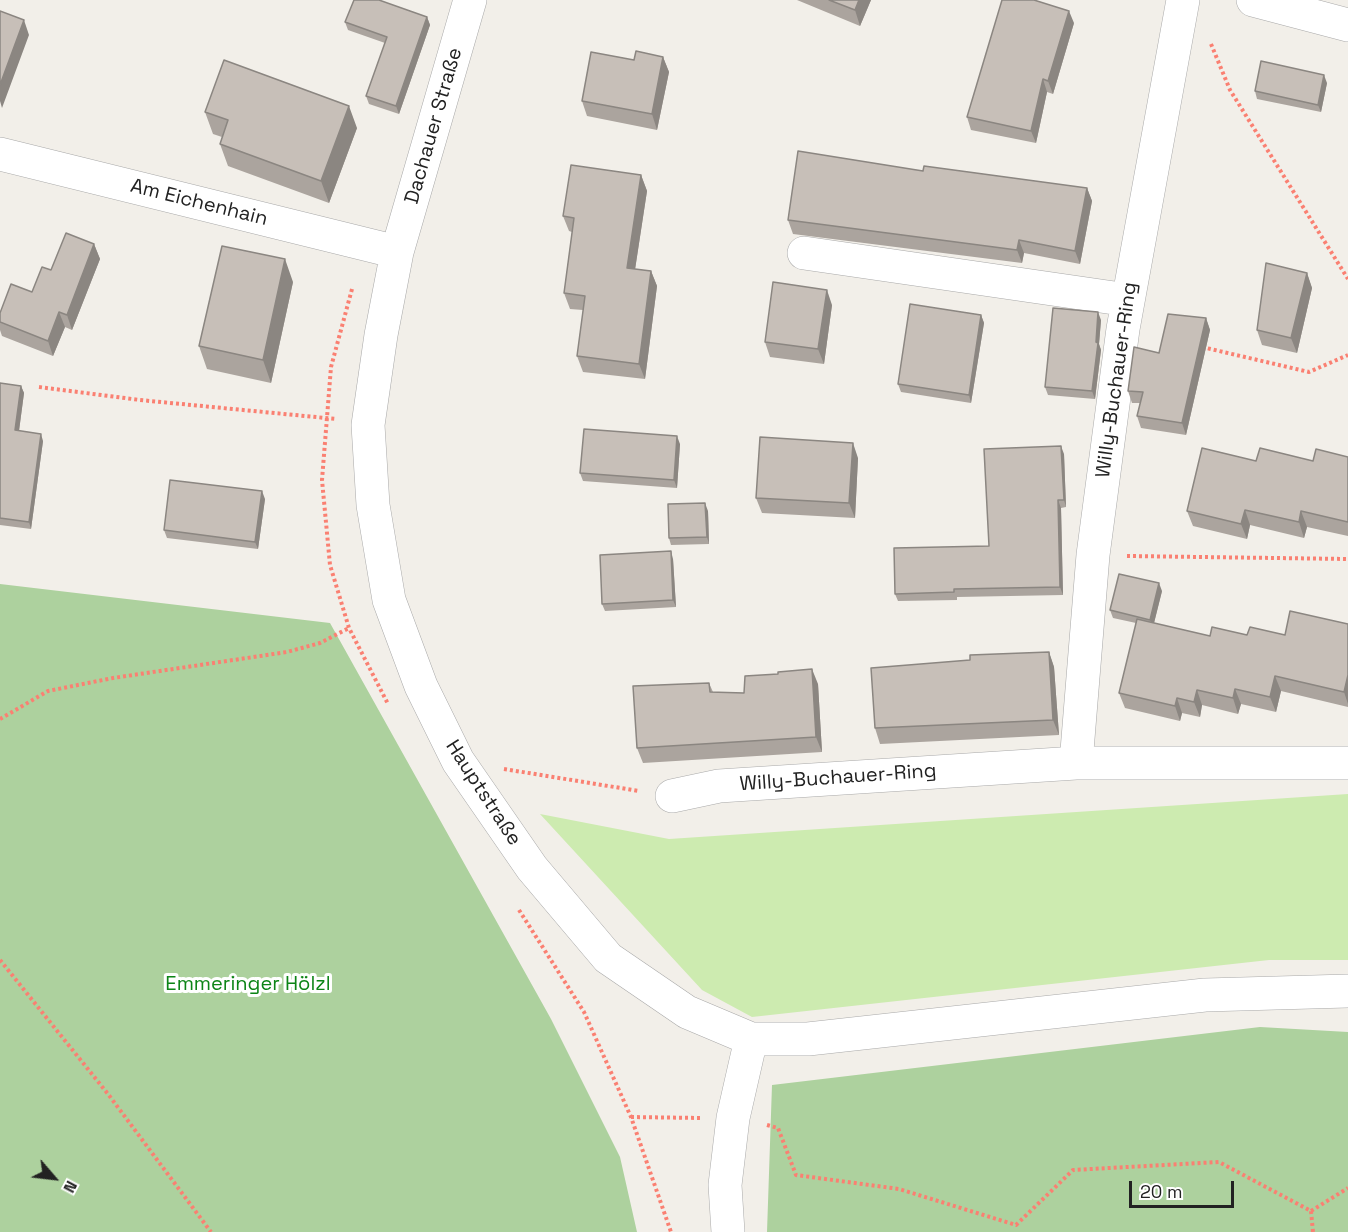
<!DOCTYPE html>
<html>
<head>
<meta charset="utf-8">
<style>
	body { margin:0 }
	#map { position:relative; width:1348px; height:1232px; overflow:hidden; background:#f2efe9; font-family:"Space Grotesk",sans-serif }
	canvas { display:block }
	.north { position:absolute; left:24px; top:1148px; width:60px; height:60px; -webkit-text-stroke:4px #fff; paint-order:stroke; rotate:118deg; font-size:16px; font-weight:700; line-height:24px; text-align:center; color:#222 }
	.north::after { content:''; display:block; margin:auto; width:21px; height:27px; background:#222; clip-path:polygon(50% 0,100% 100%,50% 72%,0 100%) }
	.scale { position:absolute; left:1129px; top:1181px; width:105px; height:27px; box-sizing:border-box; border:3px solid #222; border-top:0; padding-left:8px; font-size:18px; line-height:21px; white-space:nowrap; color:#222; -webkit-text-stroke:4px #fff; paint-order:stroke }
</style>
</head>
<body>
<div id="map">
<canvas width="1348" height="1232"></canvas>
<div class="north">N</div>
<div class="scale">20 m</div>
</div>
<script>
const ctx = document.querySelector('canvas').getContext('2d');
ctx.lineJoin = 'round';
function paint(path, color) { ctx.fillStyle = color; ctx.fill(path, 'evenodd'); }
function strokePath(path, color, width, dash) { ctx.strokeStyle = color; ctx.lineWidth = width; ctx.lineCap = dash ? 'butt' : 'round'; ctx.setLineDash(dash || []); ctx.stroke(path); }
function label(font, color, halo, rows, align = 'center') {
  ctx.font = font + ' "Space Grotesk",sans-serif'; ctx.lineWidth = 6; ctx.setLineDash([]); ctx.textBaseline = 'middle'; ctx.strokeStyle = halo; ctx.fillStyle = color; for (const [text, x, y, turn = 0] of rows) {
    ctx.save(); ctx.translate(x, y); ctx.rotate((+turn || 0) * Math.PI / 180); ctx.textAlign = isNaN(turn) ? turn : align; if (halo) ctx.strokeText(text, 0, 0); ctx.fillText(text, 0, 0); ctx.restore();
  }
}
const grass = new Path2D(`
	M 1348,794 L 1348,960 L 1269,960 L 752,1017 L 702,990 L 540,814 L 669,839 Z`);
const forest = new Path2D(`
	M 0,584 L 330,623 L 551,1019 L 620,1157 L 637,1232 L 0,1232 Z
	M 1260,1027 L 1348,1032 L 1348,1232 L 767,1232 L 772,1085 Z`);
const path = new Path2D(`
	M 1211,44 L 1230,90 L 1348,279
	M 352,289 L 331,367 L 322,480 L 330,565 L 349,628 L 388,704
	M 1202,347 L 1309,372 L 1348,355
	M 39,387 L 140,400 L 336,419
	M 1127,556 L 1348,559
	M 0,719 L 48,691 L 113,678 L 287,652 L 320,643 L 349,628
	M 504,769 L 639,791
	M 519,910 L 584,1012 L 631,1117 L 671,1232
	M 0,960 L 108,1094 L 211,1232
	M 631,1117 L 700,1118
	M 767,1125 L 778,1128 L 796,1175 L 899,1189 L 1016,1225 L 1073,1170 L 1219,1162 L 1311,1211
	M 1311,1211 L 1348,1188
	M 1311,1211 L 1313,1232`);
const minor = new Path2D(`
	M 470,0 L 397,252 L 381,335 L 368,425 L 373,505 L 389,600 L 421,686 L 458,761 L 532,868 L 608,958 L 687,1012 L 751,1039 L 808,1039 L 1205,995 L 1348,991
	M 1253,0 L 1348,25
	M 0,154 L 397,252
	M 804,253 L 1128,300
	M 1076,763 L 1093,555 L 1123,329 L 1183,0
	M 672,796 L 719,786 L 1076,763 L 1348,763
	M 728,1232 L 725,1185 L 733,1118 L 751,1039`);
const wall = new Path2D(`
	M 797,0 L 871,0 L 860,26 Z
	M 427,17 L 430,25 L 399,114 L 369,104 L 366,96 L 385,43 L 348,30 L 345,22 Z
	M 1074,23 L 1053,94 L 1047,92 L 1036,143 L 971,130 L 967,117 Z
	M 663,57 L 669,72 L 657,130 L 587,116 L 582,101 L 634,60 Z
	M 1327,83 L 1321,112 L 1257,99 L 1255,91 Z
	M 205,112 L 357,128 L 329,203 L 228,166 L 220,144 L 222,137 L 213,134 Z
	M 923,171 L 1087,188 L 1092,201 L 1080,264 L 1024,253 L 1022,263 L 793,234 L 788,220 Z
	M 641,175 L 647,191 L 635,269 L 651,271 L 657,286 L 645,379 L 583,372 L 577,356 L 583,310 L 570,309 L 564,293 L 572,232 L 569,231 L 563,216 Z
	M 94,244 L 100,259 L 72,330 L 65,327 L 53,356 L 2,336 L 0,330 L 0,313 L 32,292 L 51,270 Z
	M 1307,273 L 1312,288 L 1297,353 L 1262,345 L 1257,330 Z
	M 293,282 L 271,383 L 207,369 L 199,346 Z
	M 832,305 L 824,364 L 770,357 L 765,342 Z
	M 981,315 L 984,323 L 971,403 L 901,392 L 898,384 Z
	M 1206,318 L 1210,330 L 1186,435 L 1141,428 L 1137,416 L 1140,403 L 1132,403 L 1128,391 L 1159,353 Z
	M 1101,320 L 1099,344 L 1101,350 L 1095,399 L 1048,395 L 1045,387 Z
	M 0,383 L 21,386 L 24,393 L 19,431 L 43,441 L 31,529 L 0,525 Z
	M 680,444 L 677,488 L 583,481 L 580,473 Z
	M 1064,454 L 1066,507 L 1061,508 L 1063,595 L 957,597 L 957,600 L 898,601 L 895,594 L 989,546 Z
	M 1348,457 L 1348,536 L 1307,527 L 1304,538 L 1250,525 L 1247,539 L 1193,526 L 1187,511 L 1256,461 L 1313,461 Z
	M 858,458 L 855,518 L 762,513 L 756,498 Z
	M 265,499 L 258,549 L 167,538 L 164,530 Z
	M 708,511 L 709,544 L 671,545 L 669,538 Z
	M 673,559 L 676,607 L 605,611 L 602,604 Z
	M 1162,591 L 1154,623 L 1210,636 L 1285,635 L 1348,624 L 1348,707 L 1281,691 L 1276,712 L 1241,704 L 1238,714 L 1202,705 L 1200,717 L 1182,713 L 1180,721 L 1125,708 L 1119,693 L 1136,623 L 1113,618 L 1110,610 Z
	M 1049,652 L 1054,667 L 1059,735 L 880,744 L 875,728 L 970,660 Z
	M 778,674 L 818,684 L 822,752 L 643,763 L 637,748 L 709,683 L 713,692 L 744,693 Z`);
const shadedWall = new Path2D(`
	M 859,0 L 871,0 L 860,26 L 855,10 Z
	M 1069,11 L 1074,23 L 1053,94 L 1048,81 Z
	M 427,17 L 430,25 L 399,114 L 396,106 Z
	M 24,20 L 29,35 L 2,108 L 0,101 L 0,85 Z
	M 663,57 L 669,72 L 657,130 L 652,114 Z
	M 1324,75 L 1327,83 L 1321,112 L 1318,105 Z
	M 1043,79 L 1047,92 L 1036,143 L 1031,131 Z
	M 349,106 L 357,128 L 329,203 L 321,181 Z
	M 641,175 L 647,191 L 633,283 L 627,268 Z
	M 1087,188 L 1092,201 L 1080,264 L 1075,251 Z
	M 1019,240 L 1024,253 L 1022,263 L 1017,250 Z
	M 94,244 L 100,259 L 72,330 L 67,315 Z
	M 285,259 L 293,282 L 271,383 L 263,360 Z
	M 651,271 L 657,286 L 645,379 L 639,364 Z
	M 1307,273 L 1312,288 L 1297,353 L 1291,338 Z
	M 827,290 L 832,305 L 824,364 L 818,349 Z
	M 59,312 L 65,327 L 53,356 L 48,341 Z
	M 1098,312 L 1101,320 L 1099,344 L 1101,350 L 1095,399 L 1092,391 Z
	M 981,315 L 984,323 L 971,403 L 969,395 Z
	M 1206,318 L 1210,330 L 1186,435 L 1182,423 Z
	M 21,386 L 24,393 L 18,438 L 15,430 Z
	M 41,434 L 43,441 L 31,529 L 29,522 Z
	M 677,436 L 680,444 L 677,488 L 674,480 Z
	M 853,443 L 858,458 L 855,518 L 849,503 Z
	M 1061,446 L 1064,454 L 1066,507 L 1064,500 Z
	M 262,491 L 265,499 L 258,549 L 255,542 Z
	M 1058,500 L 1061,508 L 1063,595 L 1060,587 Z
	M 705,503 L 708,511 L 709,544 L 707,537 Z
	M 1245,510 L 1250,525 L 1247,539 L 1241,524 Z
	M 1301,511 L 1307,527 L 1304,538 L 1299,522 Z
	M 671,551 L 673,559 L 676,607 L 673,600 Z
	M 1159,583 L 1162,591 L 1153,627 L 1150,620 Z
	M 1049,652 L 1054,667 L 1059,735 L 1053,720 Z
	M 812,669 L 818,684 L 822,752 L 816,737 Z
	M 1348,675 L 1348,704 L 1344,692 Z
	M 1275,676 L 1281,691 L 1276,712 L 1270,697 Z
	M 1235,689 L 1241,704 L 1238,714 L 1233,698 Z
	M 1197,690 L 1202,705 L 1200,717 L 1194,702 Z
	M 1177,698 L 1182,713 L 1180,721 L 1175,706 Z`);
const building = new Path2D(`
	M 354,0 L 379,0 L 427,17 L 396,106 L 366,96 L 387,37 L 345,22 Z
	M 829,0 L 859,0 L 855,10 Z
	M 1002,0 L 1034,0 L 1069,11 L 1048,81 L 1043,79 L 1031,131 L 967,117 Z
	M 0,11 L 24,20 L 0,85 Z
	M 636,51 L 663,57 L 652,114 L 582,101 L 591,52 L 634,60 Z
	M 224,60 L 349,106 L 321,181 L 220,144 L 228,120 L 205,112 Z
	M 1261,61 L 1324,75 L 1318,105 L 1255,91 Z
	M 798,151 L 923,171 L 924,166 L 1087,188 L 1075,251 L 1019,240 L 1017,250 L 788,220 Z
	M 571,165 L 641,175 L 627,268 L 651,271 L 639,364 L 577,356 L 585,296 L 564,293 L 574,218 L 563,216 Z
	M 66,233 L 94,244 L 67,315 L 59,312 L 48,341 L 0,322 L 0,313 L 11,284 L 32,292 L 42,267 L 51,270 Z
	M 222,246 L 285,259 L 263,360 L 199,346 Z
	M 1266,263 L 1307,273 L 1291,338 L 1257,330 Z
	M 773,282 L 827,290 L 818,349 L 765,342 Z
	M 910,304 L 981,315 L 969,395 L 898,384 Z
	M 1053,308 L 1098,312 L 1096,342 L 1098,343 L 1092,391 L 1045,387 Z
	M 1168,314 L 1206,318 L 1182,423 L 1137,416 L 1143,392 L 1128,391 L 1134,347 L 1159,353 Z
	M 0,383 L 21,386 L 15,430 L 41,434 L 29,522 L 0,518 Z
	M 584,429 L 677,436 L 674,480 L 580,473 Z
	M 760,437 L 853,443 L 849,503 L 756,498 Z
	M 1061,446 L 1064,500 L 1058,500 L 1060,587 L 954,589 L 954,592 L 895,594 L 894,548 L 989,546 L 984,449 Z
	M 1202,448 L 1256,461 L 1260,448 L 1313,461 L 1316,449 L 1348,457 L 1348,522 L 1301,511 L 1299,522 L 1245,510 L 1241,524 L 1187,511 Z
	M 170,480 L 262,491 L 255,542 L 164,530 Z
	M 705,503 L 707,537 L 669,538 L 668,504 Z
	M 671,551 L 673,600 L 602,604 L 600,555 Z
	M 1119,574 L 1159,583 L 1150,620 L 1110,610 Z
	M 1290,611 L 1348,624 L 1348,675 L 1344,692 L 1275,676 L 1270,697 L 1235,689 L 1233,698 L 1197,690 L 1194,702 L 1177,698 L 1175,706 L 1119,693 L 1137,619 L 1210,636 L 1212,627 L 1247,635 L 1250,627 L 1285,635 Z
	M 1049,652 L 1053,720 L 875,728 L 871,668 L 970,660 L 970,655 Z
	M 812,669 L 816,737 L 637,748 L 633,686 L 709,683 L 710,692 L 744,693 L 745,676 L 778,674 L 778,672 Z`);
const streetNames = [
	["Dachauer Straße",434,126,-74],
	["Am Eichenhain",199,203,14],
	["Willy-Buchauer-Ring",1117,380,-82],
	["Willy-Buchauer-Ring",838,778,-4],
	["Hauptstraße",483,793,57]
];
const parkNames = [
	["Emmeringer Hölzl",248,985]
];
paint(grass, '#cdebb0');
paint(forest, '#add19e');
strokePath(minor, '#a9a9a9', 34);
strokePath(path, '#fa8072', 4, [3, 3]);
strokePath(minor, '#fff', 33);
paint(wall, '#aba49e');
paint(shadedWall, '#8b8681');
paint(building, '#c7bfb8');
strokePath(building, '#8b8681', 1.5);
label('20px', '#222', '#fff', streetNames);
label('20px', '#0c8416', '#fff', parkNames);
</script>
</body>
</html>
